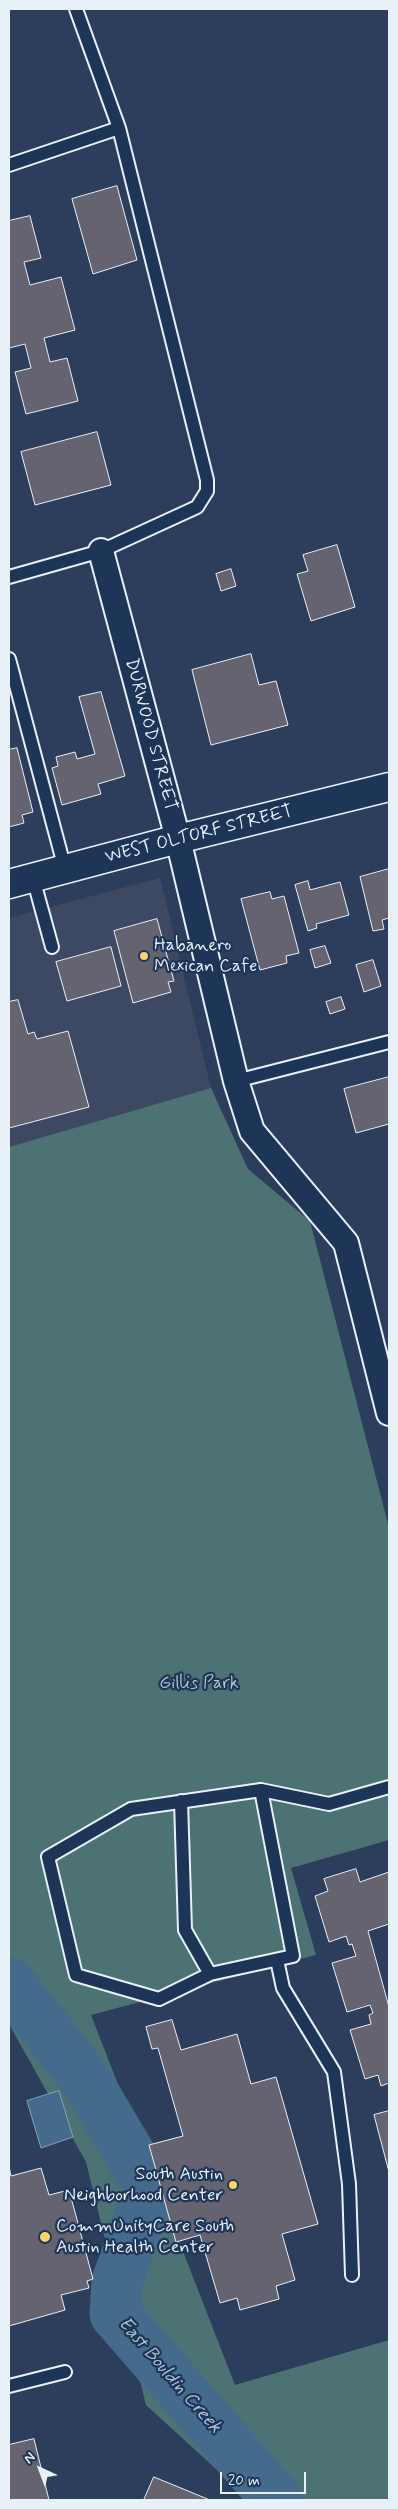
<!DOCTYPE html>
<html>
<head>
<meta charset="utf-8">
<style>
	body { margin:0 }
	#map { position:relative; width:398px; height:2509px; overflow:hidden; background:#2c3e5c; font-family:Mynerve,sans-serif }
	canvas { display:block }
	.frame { position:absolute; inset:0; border:10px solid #e8f1f8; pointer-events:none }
	.north { position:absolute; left:15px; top:2444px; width:50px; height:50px; -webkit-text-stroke:4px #1d3557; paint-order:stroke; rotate:317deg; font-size:14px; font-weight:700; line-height:20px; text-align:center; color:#e8f1f8 }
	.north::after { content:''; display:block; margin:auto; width:18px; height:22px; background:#e8f1f8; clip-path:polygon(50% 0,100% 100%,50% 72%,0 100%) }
	.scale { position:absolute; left:220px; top:2472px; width:86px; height:22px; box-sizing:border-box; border:2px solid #e8f1f8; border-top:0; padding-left:6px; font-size:15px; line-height:18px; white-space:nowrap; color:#e8f1f8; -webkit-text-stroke:4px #1d3557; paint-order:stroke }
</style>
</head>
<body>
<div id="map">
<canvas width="398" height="2509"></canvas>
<div class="frame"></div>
<div class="north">N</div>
<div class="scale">20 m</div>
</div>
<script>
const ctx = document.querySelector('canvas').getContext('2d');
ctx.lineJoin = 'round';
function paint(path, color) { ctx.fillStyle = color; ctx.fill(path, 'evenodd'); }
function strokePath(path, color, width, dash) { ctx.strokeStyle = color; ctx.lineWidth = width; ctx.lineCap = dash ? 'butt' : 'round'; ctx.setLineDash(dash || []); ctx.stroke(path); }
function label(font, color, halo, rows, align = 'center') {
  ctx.font = font + ' Mynerve,sans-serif'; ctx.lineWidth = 4.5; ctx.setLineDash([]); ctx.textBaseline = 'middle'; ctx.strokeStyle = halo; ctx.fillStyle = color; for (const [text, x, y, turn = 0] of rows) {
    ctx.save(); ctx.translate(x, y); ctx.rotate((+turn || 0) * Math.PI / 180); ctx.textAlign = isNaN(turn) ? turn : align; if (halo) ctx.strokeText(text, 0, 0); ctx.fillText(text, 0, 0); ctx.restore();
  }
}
const built = new Path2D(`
	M 160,878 L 211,1088 L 9,1147 L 9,918 Z`);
const green = new Path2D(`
	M 211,1088 L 248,1169 L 310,1221 L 389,1528 L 389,1840 L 291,1868 L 316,1955 L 91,2015 L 235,2385 L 389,2340 L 389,2500 L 250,2500 L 146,2405 L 86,2162 L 9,2024 L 9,1147 Z`);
const water = new Path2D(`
	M 59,2091 L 73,2137 L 41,2148 L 27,2101 Z`);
const river = new Path2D(`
	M 9,1982 L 86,2080 L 150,2188 L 117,2282 L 115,2314 L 277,2500`);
const building = new Path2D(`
	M 117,186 L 137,260 L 93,274 L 72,199 Z
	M 30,216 L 41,258 L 24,262 L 30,285 L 61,277 L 75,330 L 44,338 L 50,362 L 67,358 L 78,401 L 26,414 L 15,372 L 31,368 L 25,344 L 9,348 L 9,221 Z
	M 97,432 L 111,485 L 35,505 L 21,452 Z
	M 337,545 L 355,607 L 311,621 L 297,574 L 308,571 L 303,555 Z
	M 231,569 L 236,586 L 221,591 L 216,574 Z
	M 251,654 L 259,685 L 276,681 L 288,725 L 211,745 L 192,670 Z
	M 101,692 L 125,776 L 98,784 L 101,794 L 62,805 L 52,768 L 58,766 L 56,757 L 75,752 L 77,759 L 95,754 L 79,697 Z
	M 17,748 L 33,812 L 22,815 L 24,823 L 9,827 L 9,750 Z
	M 389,869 L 389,918 L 382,920 L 384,929 L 373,931 L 360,877 Z
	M 308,881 L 310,890 L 340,882 L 349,915 L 316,924 L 317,928 L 308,931 L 295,885 Z
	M 270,892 L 272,899 L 284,896 L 299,953 L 286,956 L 287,963 L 260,970 L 241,899 Z
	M 157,919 L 174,981 L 168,982 L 171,992 L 133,1003 L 114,931 Z
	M 325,946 L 331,963 L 315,968 L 310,950 Z
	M 111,947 L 121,986 L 67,1001 L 56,962 Z
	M 373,960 L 381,986 L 364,992 L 356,965 Z
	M 341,997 L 345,1009 L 330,1014 L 326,1002 Z
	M 18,1000 L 28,1034 L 34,1032 L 37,1039 L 68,1031 L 89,1107 L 9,1128 L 9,1002 Z
	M 389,1077 L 389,1124 L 356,1133 L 344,1089 Z
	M 356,1869 L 360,1882 L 389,1872 L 389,1924 L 368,1931 L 389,2007 L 389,2083 L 381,2086 L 378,2075 L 365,2079 L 350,2030 L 371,2024 L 369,2015 L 373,2013 L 370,2005 L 347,2012 L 332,1963 L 356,1956 L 352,1944 L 349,1945 L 346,1936 L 329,1942 L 315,1896 L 328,1891 L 324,1879 Z
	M 172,2020 L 181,2050 L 237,2034 L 251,2084 L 276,2077 L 318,2224 L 282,2234 L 295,2280 L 276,2286 L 279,2299 L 240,2310 L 237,2298 L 220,2303 L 200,2235 L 176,2242 L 149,2145 L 183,2136 L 158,2048 L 152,2049 L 146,2027 Z
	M 389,2111 L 389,2172 L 374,2115 Z
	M 9,2166 L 11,2176 L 41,2168 L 49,2195 L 69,2190 L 93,2279 L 87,2281 L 89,2288 L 61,2295 L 65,2310 L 9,2326 Z
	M 34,2439 L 49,2500 L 9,2500 L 9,2445 Z
	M 154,2477 L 210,2500 L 144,2500 Z`);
const service = new Path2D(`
	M 9,165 L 119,128
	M 9,577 L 101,551 L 197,507 L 207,491 L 207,480 L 119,128 L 76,9
	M 9,659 L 65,869
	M 33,878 L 52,947
	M 236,1081 L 389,1042
	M 181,1801 L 185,1930 L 210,1974 L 159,1999 L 76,1975 L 48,1857 L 131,1809 L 261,1790 L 329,1804 L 389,1787
	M 277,1960 L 283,1988 L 334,2072 L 349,2184 L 352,2275
	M 210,1974 L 293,1956 L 261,1790
	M 9,2386 L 65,2372`);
const minor = new Path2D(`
	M 101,551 L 178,839 L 236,1081 L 252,1131 L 346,1243 L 389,1413`);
const secondary = new Path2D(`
	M 9,884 L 178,839 L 389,787`);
const markers = [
	[144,956,5,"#ffd166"],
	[233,2185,5,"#ffd166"],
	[45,2237,6,"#ffd166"]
];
const streetNames = [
	["DURWOOD STREET",150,735,75],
	["WEST OLTORF STREET",199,835,-14]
];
const poiNames = [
	["Habanero",154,946],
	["Mexican Cafe",154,967],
	["South Austin",223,2175,"right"],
	["Neighborhood Center",223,2196,"right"],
	["CommUnityCare South",56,2227],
	["Austin Health Center",56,2248]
];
const parkNames = [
	["Gillis Park",199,1684]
];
const waterNames = [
	["East Bouldin Creek",169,2376,49]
];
paint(built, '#3d4962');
paint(green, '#4d7274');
paint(water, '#446b8c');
strokePath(water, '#86a1b7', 1);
strokePath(river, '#446b8c', 51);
paint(building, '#666371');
strokePath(building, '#e8f1f8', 1);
strokePath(service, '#e8f1f8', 16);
strokePath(minor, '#e8f1f8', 28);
strokePath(secondary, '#e8f1f8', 31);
strokePath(service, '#1d3557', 12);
strokePath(minor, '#1d3557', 24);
strokePath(secondary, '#1d3557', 28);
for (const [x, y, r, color] of markers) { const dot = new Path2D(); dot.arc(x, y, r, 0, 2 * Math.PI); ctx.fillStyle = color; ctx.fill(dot); strokePath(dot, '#1d3557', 2); }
label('18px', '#e8f1f8', '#1d3557', streetNames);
label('18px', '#e8f1f8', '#1d3557', poiNames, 'left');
label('18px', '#b2c5ca', '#1d3557', parkNames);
label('italic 19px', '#afc2d2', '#1d3557', waterNames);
</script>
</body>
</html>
